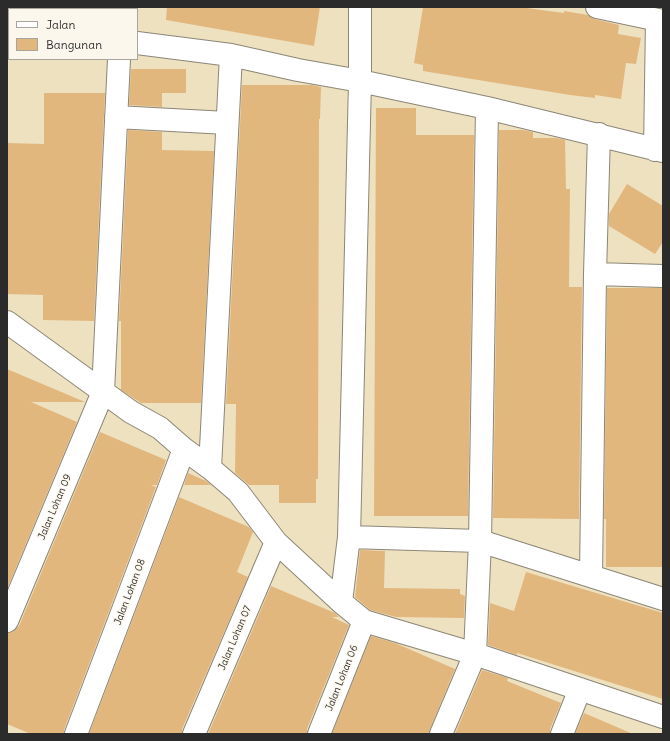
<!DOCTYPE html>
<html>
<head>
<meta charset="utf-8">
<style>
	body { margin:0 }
	#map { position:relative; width:670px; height:741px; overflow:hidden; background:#eee1c0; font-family:Delius,sans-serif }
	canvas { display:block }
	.frame { position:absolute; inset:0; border:8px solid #2b2b2b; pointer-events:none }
	.legend { position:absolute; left:8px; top:8px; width:130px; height:52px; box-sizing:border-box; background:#fbf7ec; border:1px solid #a8a59f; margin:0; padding:5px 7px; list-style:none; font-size:12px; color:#2b2b2b }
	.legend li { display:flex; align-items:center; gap:8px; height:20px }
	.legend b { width:20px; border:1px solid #a8a59f }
</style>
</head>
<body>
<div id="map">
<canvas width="670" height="741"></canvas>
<div class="frame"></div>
<ul class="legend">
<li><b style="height:5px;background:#fff"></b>Jalan</li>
<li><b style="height:11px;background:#e2b77e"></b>Bangunan</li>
</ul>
</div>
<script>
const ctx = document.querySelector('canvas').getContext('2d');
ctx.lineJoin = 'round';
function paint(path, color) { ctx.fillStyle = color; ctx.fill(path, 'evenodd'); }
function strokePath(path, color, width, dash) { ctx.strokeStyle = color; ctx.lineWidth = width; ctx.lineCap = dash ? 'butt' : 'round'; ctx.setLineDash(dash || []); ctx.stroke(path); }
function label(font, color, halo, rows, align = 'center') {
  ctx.font = font + ' Delius,sans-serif'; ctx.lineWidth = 3; ctx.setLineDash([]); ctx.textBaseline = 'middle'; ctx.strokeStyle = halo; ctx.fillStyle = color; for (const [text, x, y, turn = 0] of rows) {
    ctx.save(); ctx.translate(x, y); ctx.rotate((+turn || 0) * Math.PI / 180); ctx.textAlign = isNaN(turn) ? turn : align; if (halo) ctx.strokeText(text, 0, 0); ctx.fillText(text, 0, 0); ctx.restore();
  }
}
const building = new Path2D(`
	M 167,7 L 320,7 L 314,46 L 166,20 Z
	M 423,7 L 519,7 L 564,13 L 564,11 L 588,15 L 594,19 L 619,25 L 618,34 L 641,38 L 636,64 L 626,63 L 621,99 L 595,95 L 595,98 L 570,95 L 423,71 L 423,65 L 414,63 Z
	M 131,69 L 186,69 L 186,93 L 162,93 L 162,107 L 129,105 Z
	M 242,85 L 312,85 L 321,87 L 320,119 L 319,119 L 318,479 L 316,479 L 316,503 L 279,503 L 279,485 L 249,485 L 235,473 L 236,404 L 226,404 Z
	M 44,93 L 105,93 L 94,321 L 43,320 L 43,295 L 7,294 L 7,143 L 44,144 Z
	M 376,108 L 416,108 L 416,135 L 474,135 L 468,516 L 374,516 Z
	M 128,130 L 162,132 L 162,150 L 214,151 L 201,403 L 141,403 L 121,390 L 121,321 L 119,321 Z
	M 499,130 L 523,130 L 533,132 L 533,138 L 556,138 L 565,140 L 566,189 L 570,189 L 569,287 L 582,287 L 579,519 L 493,518 Z
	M 627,184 L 663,206 L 663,242 L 655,254 L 609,226 L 609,214 Z
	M 607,288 L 663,288 L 663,567 L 606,567 L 606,519 L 604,519 Z
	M 7,369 L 85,402 L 31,402 L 77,422 L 7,589 Z
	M 100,432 L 166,460 L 157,485 L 151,485 L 156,487 L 64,730 L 64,734 L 31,734 L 7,724 L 7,633 L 14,631 L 19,626 Z
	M 188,473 L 206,481 L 211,485 L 184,485 Z
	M 179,497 L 249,527 L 253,532 L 237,572 L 248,577 L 182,729 L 182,734 L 89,734 Z
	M 360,550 L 385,551 L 384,588 L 460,589 L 460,594 L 465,596 L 464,618 L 396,617 L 370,610 L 355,597 Z
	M 526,572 L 663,613 L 663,699 L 517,653 L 517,655 L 488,645 L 490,603 L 514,611 Z
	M 271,586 L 335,613 L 339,617 L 332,617 L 349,625 L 307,729 L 307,734 L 208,734 Z
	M 371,636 L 395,643 L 455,669 L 430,729 L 429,734 L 332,734 Z
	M 482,670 L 508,678 L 507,681 L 561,703 L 550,729 L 550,734 L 455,734 Z
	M 584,713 L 633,734 L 575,734 Z`);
const street = new Path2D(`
	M 597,7 L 663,21
	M 137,43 L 231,55 L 298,70 L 360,81 L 487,108 L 663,151
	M 116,117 L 227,123
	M 655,150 L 657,20
	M 595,274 L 663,276
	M 7,322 L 131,412 L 160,428 L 184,449 L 210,468 L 238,492 L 276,542 L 341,602 L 364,621 L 475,654 L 663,717
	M 210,468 L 231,55
	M 349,537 L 480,541 L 663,599
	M 591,576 L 595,274 L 599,134
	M 341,602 L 349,537 L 360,81 L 360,7
	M 7,621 L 103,392 L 119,59
	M 76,734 L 184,449
	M 194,734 L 276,542
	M 319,734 L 364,621
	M 441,734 L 475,654 L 480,541 L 487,108
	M 562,734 L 580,689`);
const streetNames = [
	["Jalan Lohan 09",55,507,-67],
	["Jalan Lohan 08",130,592,-69],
	["Jalan Lohan 07",235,638,-67],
	["Jalan Lohan 06",342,678,-68]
];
paint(building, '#e2b77e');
strokePath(street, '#8c8676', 24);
strokePath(street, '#fff', 22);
label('10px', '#2b2b2b', '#fbf7ec', streetNames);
</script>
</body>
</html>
